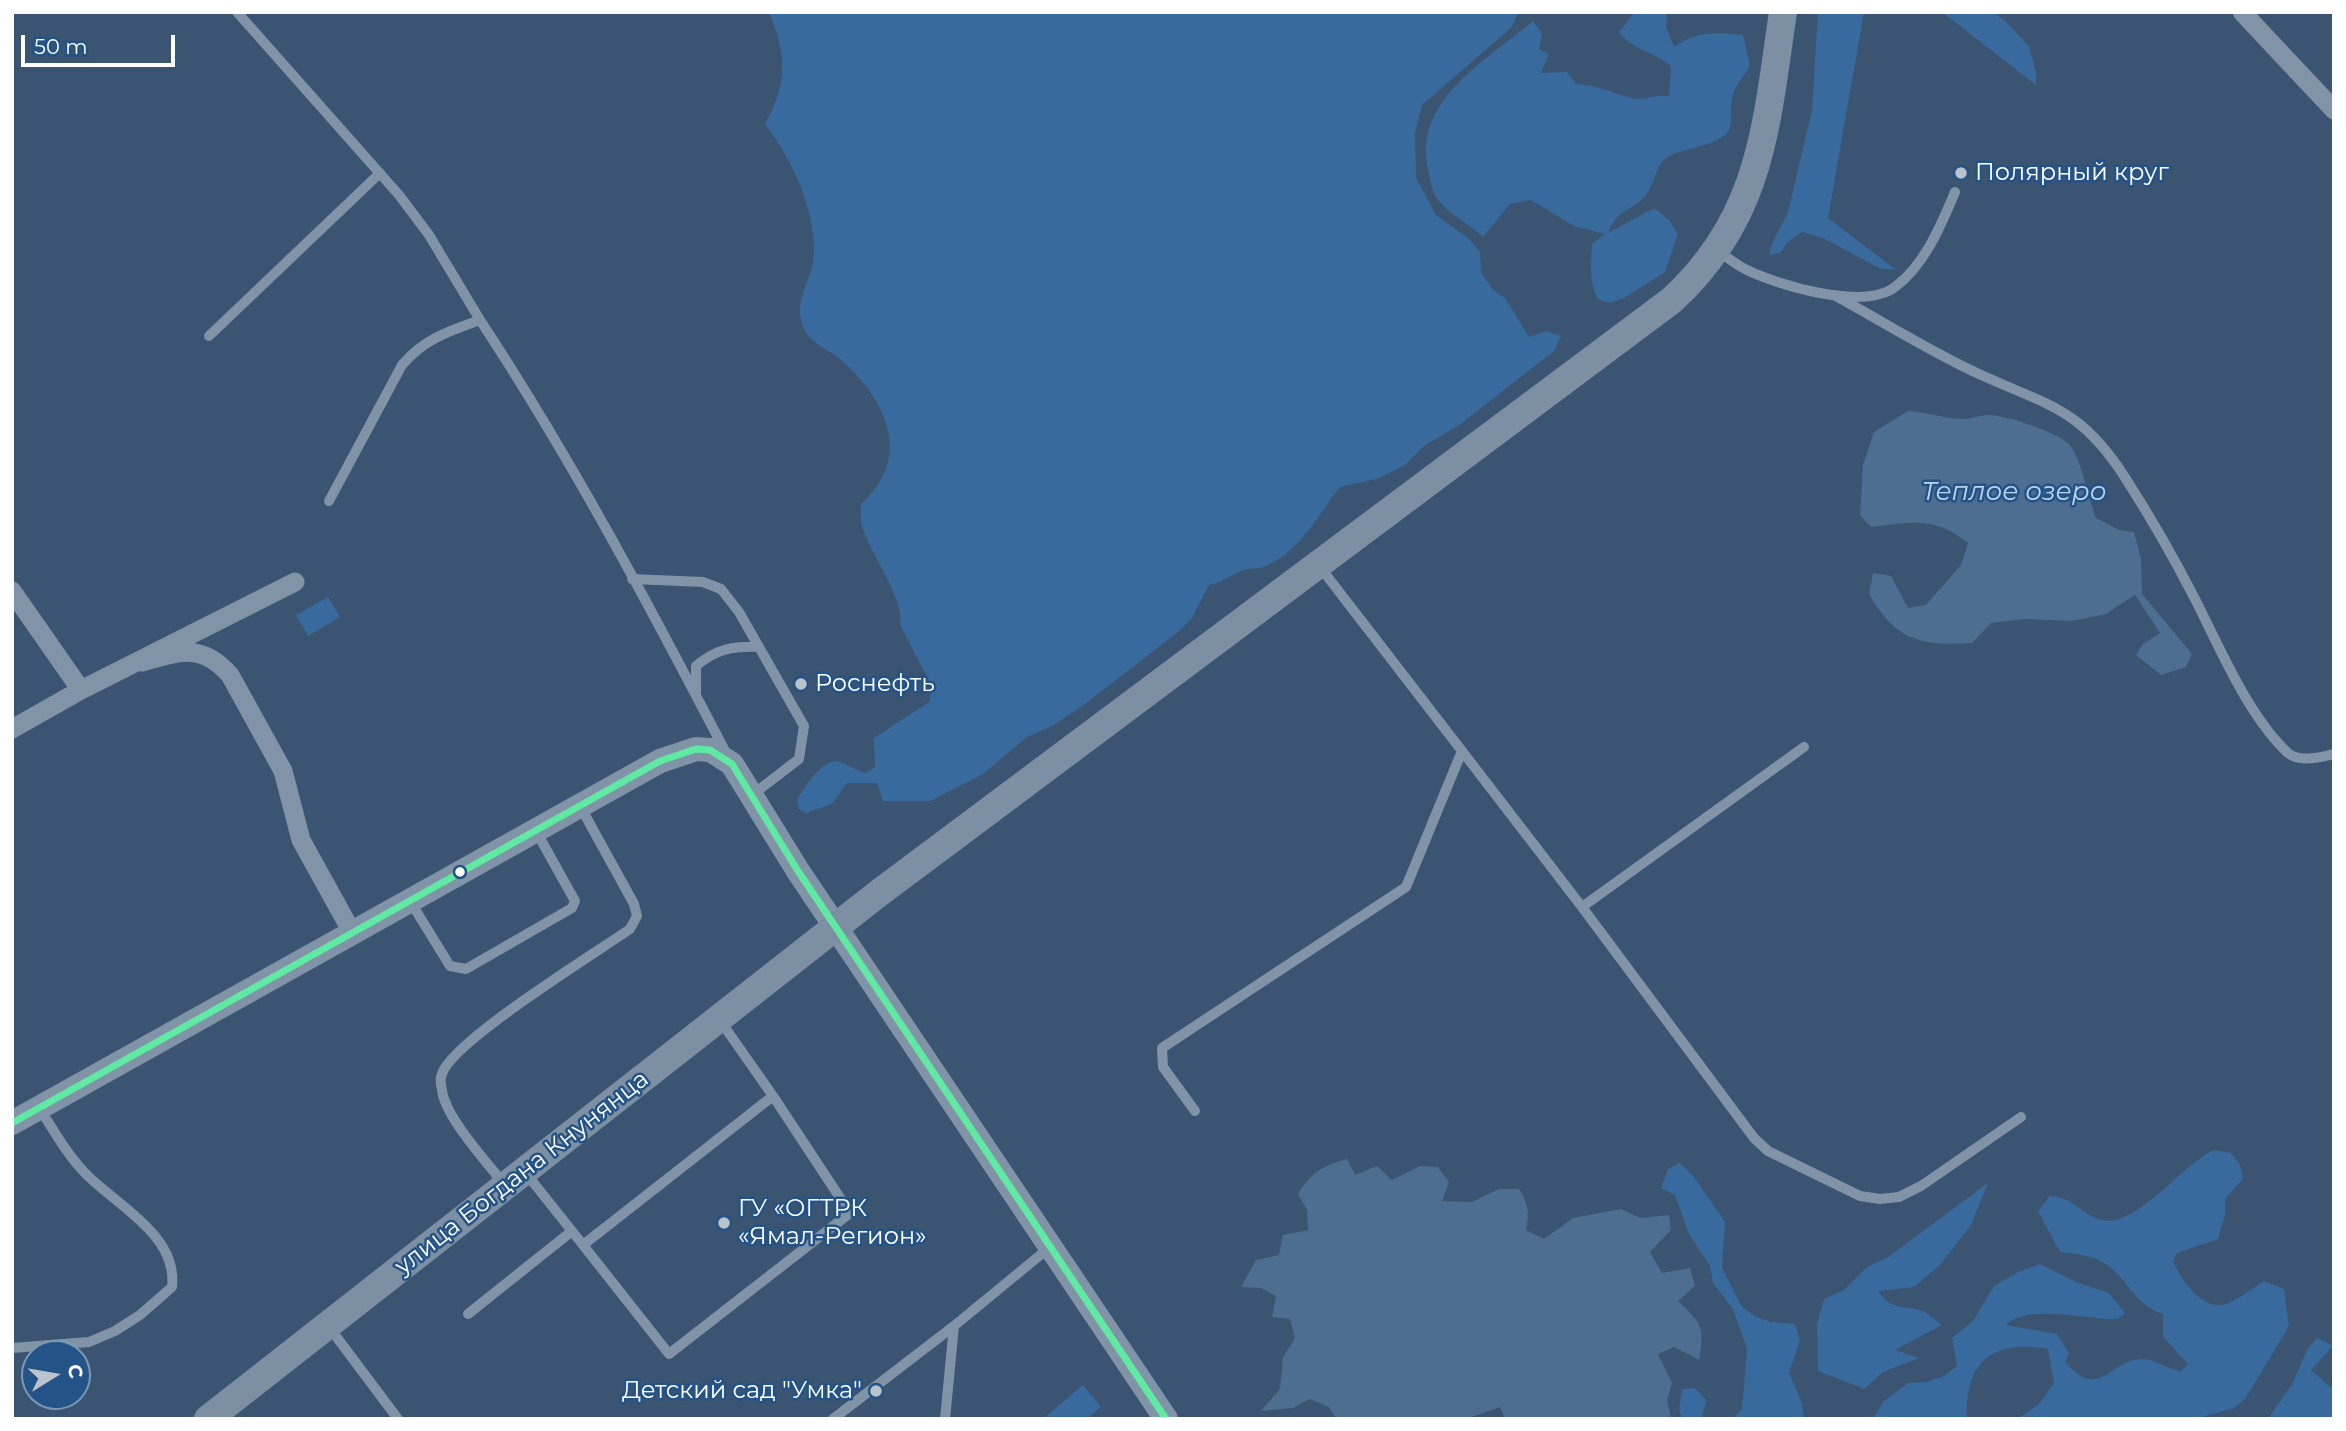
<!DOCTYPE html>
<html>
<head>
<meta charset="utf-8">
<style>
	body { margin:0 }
	#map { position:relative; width:2346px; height:1431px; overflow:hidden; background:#3a5471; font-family:Montserrat,sans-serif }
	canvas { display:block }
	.frame { position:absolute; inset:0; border:14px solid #fff; pointer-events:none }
	.north { position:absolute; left:21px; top:1340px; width:70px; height:70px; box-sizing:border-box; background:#245387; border:2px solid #7c98b7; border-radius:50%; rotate:79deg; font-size:19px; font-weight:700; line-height:28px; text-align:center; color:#fff }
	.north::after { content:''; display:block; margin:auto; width:24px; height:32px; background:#bac3cd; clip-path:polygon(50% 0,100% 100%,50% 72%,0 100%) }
	.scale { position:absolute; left:21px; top:35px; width:154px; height:32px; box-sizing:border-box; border:4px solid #fff; border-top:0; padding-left:9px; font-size:21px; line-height:24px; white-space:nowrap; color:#fff; -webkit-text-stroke:5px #245387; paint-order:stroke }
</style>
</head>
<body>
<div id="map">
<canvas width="2346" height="1431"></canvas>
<div class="frame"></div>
<div class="north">С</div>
<div class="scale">50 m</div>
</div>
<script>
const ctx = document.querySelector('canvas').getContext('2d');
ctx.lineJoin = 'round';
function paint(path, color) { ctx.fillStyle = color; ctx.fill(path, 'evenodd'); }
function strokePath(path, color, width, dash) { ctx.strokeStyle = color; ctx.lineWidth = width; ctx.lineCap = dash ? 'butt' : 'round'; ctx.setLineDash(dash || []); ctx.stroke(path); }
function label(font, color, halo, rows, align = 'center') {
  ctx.font = font + ' Montserrat,sans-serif'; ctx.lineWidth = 5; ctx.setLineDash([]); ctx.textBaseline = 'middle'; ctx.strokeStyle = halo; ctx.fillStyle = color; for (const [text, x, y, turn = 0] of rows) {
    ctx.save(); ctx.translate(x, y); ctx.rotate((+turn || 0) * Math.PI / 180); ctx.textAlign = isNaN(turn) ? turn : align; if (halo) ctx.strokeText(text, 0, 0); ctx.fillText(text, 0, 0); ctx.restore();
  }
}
const green = new Path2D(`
	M 769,12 L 1519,12 L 1511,28 L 1422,105 L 1415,133 L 1416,178 L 1436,215 L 1468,238 L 1480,252 L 1481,273 L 1493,290 L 1505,298 L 1529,337 L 1546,331 L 1561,336 L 1554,351 L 1458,426 L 1425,445 L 1405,465 L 1380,478 L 1340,487 C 1318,515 1298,556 1260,568 C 1255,569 1249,568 1244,570 C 1232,574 1224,582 1209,585 L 1192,618 L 1178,632 L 1085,704 L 1054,725 L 1027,737 L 983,774 L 930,801 L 883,801 L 877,783 L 847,783 L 832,804 L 806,813 L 799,809 L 797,800 C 804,788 823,756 840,762 C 849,765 857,771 866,773 L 875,767 L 874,738 L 929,702 L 932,686 L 900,625 C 905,599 869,552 862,526 C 860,520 861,511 861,504 C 914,457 886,399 840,359 C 829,350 810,343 804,329 C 791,299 814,280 814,252 C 815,208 791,158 765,124 C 788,82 787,57 769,12 Z
	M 1635,12 L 1667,12 L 1666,27 L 1674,47 C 1695,31 1717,32 1743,35 L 1750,66 C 1742,79 1732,89 1731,104 C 1730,115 1734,127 1725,135 C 1715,144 1687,149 1674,154 C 1655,161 1657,178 1648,192 C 1635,212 1618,206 1608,233 L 1654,208 L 1669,220 L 1678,234 L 1665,272 L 1624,298 L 1609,303 L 1598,299 C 1589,284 1591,262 1592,244 L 1605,234 L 1574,226 L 1531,200 L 1510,204 L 1483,237 C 1469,223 1445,213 1435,195 C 1431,189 1430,177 1428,169 C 1412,101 1488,59 1533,21 L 1542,33 L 1539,49 L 1549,54 L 1541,73 L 1567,72 L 1576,84 C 1596,85 1611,92 1630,98 C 1640,101 1657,94 1669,96 L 1671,66 C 1654,52 1631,49 1619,32 Z
	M 1818,12 L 1864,12 L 1828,218 L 1895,269 L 1881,269 L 1825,239 L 1802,232 L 1787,243 L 1780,253 L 1769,255 C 1772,237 1784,225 1789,208 L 1812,110 Z
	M 1942,12 L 1993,12 L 2003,19 L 2029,46 L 2036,72 L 2036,85 Z
	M 328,597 L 340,617 L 308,636 L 296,615 Z
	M 2214,1150 L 2231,1153 L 2240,1165 L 2243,1179 L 2225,1199 L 2225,1215 L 2218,1239 L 2177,1253 L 2173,1262 C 2181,1278 2202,1312 2226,1304 C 2233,1302 2257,1286 2264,1281 L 2284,1289 L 2289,1326 L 2245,1399 L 2234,1408 L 2195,1419 L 2018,1419 L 2039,1404 L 2054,1383 L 2048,1349 C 1993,1339 1964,1362 1967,1419 L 1873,1419 L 1883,1402 L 1908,1383 L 1927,1382 L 1944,1376 L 1957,1366 L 1952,1338 L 1973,1321 L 1994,1286 L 2018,1272 L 2040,1264 L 2076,1282 L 2109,1293 L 2125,1313 L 2117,1319 C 2088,1320 2027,1303 2006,1325 L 2057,1334 L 2069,1353 L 2065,1362 C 2100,1402 2108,1360 2143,1359 C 2156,1359 2168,1370 2181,1371 L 2188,1364 L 2163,1337 L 2163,1314 C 2135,1306 2129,1280 2107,1265 C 2093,1255 2076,1254 2060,1252 L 2038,1211 L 2050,1196 C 2077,1198 2081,1216 2103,1220 C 2137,1227 2180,1166 2214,1150 Z
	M 1680,1163 L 1694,1177 L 1725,1222 L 1722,1268 L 1742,1307 L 1756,1317 L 1771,1322 L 1795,1324 L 1800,1340 L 1789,1373 L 1802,1403 L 1804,1419 L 1733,1419 L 1742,1409 L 1747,1349 L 1733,1309 L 1713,1283 L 1710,1266 L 1689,1234 L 1675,1195 L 1661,1188 L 1668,1169 Z
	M 1988,1183 L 1971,1225 L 1940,1265 L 1914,1287 L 1878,1291 C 1893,1312 1903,1304 1923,1311 C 1929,1314 1936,1321 1942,1325 L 1895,1350 L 1919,1358 L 1883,1372 L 1864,1389 L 1818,1371 L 1817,1324 L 1824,1299 L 1844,1290 L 1867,1267 L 1888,1257 Z
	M 2317,1338 L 2333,1346 L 2311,1370 L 2334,1390 L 2334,1419 L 2268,1419 L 2292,1384 L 2307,1350 Z
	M 1083,1385 L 1101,1407 L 1087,1419 L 1043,1419 Z
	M 1695,1388 L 1706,1400 L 1702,1419 L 1682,1419 L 1679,1409 L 1682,1389 Z`);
const water = new Path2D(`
	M 1908,411 C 1926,412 1943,418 1961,419 C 1970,420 1979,415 1988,415 C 2003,414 2056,432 2068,443 C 2080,454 2089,500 2096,518 L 2119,530 L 2134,532 L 2141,559 L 2142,594 L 2192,654 L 2186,667 L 2161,675 L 2136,655 L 2143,644 L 2160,633 L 2135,595 L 2106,614 L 2072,621 L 2025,619 L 1991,623 L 1972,643 C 1920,646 1896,641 1869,594 L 1873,573 L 1891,576 L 1908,608 L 1926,605 L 1961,565 L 1968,543 C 1935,516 1911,522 1871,527 L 1860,515 L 1863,465 L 1874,432 Z
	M 1347,1159 L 1355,1175 L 1377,1166 L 1392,1180 L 1420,1166 L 1438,1167 L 1449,1182 L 1442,1201 L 1472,1202 L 1499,1189 L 1519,1189 C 1528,1203 1530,1213 1526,1230 L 1544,1239 L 1573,1218 L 1621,1209 L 1640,1218 L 1669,1215 L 1671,1230 L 1650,1252 L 1662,1273 L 1690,1268 L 1695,1286 L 1678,1301 C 1702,1324 1705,1326 1699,1360 L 1674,1347 L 1658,1354 L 1672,1383 L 1667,1400 L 1671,1419 L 1505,1419 L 1500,1407 L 1466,1419 L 1336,1419 L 1329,1407 L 1310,1399 L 1293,1408 L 1261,1411 L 1280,1389 L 1283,1357 L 1295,1338 L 1290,1319 L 1272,1317 L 1276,1296 L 1261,1288 L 1241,1287 L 1256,1260 L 1279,1255 L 1283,1235 L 1308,1230 L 1307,1210 L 1298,1194 C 1311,1173 1323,1165 1347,1159 Z`);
const service = new Path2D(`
	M 237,12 L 399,195 L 429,235 L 480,320
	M 1718,251 C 1727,257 1735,264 1745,269 C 1777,285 1863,311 1895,287 C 1925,265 1941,225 1955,192
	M 1834,295 C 1882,321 1929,351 1979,374 C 2049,406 2081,408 2126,479 C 2151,518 2174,558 2195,599 C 2219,646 2248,716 2288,753 C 2300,763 2320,757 2334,754
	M 209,336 L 380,173
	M 329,501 L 402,365 C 424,339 449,331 480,320 C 571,458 649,605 725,751
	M 632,579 L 703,582 L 721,589 L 739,612 L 804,726 L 799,759 L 752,795
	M 696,692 L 696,666 C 716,649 733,646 759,647
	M 1462,751 L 1582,907 L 1804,747
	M 410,901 L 450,966 L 466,969 L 572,908 L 575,901 L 536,831
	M 1582,907 L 1754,1138 L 1768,1151 L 1860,1196 L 1880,1199 L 1899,1197 L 1921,1186 L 2021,1117
	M 1195,1111 L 1163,1067 L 1162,1048 L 1406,887 L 1462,751 L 1320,567
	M 525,1172 L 583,1245 L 773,1096 L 719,1019
	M 503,1183 C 486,1161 445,1117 442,1090 C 441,1086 440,1078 442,1074 C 451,1042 597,952 630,929 L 637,916 L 634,904 L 580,806
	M 583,1245 L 669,1354 L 850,1213 L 773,1096
	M 468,1314 L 572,1231
	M 329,1327 L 398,1419
	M 12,1348 L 89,1342 L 115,1331 L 140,1315 L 172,1287 C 178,1236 118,1206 87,1175 C 68,1156 54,1131 40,1109
	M 833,1419 L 954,1326 L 1050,1247
	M 945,1419 L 954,1326`);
const minor = new Path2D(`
	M 2242,12 L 2334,110
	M 12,591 L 81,690
	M 142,662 C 179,652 201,642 230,675 L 283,771 L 301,840 L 353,934
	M 12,729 L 81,690 L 295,582`);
const tertiary = new Path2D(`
	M 12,1123 L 660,761 L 696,749 L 710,750 L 732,764 L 798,871 L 1166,1419`);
const secondary = new Path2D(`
	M 208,1419 L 879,893 L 1672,300 C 1762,217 1766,126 1783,12`);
const bus1 = new Path2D(`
	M 12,1123 L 660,761 L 696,749 L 710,750 L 732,764 L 798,871 L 1166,1419`);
const markers = [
	[1961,173,7,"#bac3cd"],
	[801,684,7,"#bac3cd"],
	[460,872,6,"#fff"],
	[724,1223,7,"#bac3cd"],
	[876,1391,7,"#bac3cd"]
];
const poiNames = [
	["Полярный круг",1975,173],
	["Роснефть",815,684],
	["ГУ «ОГТРК",738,1209],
	["«Ямал-Регион»",738,1237],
	["Детский сад \"Умка\"",862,1391,"right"]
];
const streetNames = [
	["улица Богдана Кнунянца",522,1173,-38]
];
const waterNames = [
	["Теплое озеро",2014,492]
];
paint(green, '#396a9d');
paint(water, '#4d6d91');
strokePath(service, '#8193a6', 10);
strokePath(minor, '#8193a6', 19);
strokePath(tertiary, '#8193a6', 24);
strokePath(secondary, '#7d8fa2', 28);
strokePath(bus1, '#60e9a3', 7);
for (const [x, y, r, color] of markers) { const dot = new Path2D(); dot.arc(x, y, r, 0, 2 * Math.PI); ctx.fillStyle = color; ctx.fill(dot); strokePath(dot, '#245387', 2.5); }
label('24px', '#fff', '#245387', poiNames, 'left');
label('24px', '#fff', '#245387', streetNames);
label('italic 26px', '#bbd5f0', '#245387', waterNames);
</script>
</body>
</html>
